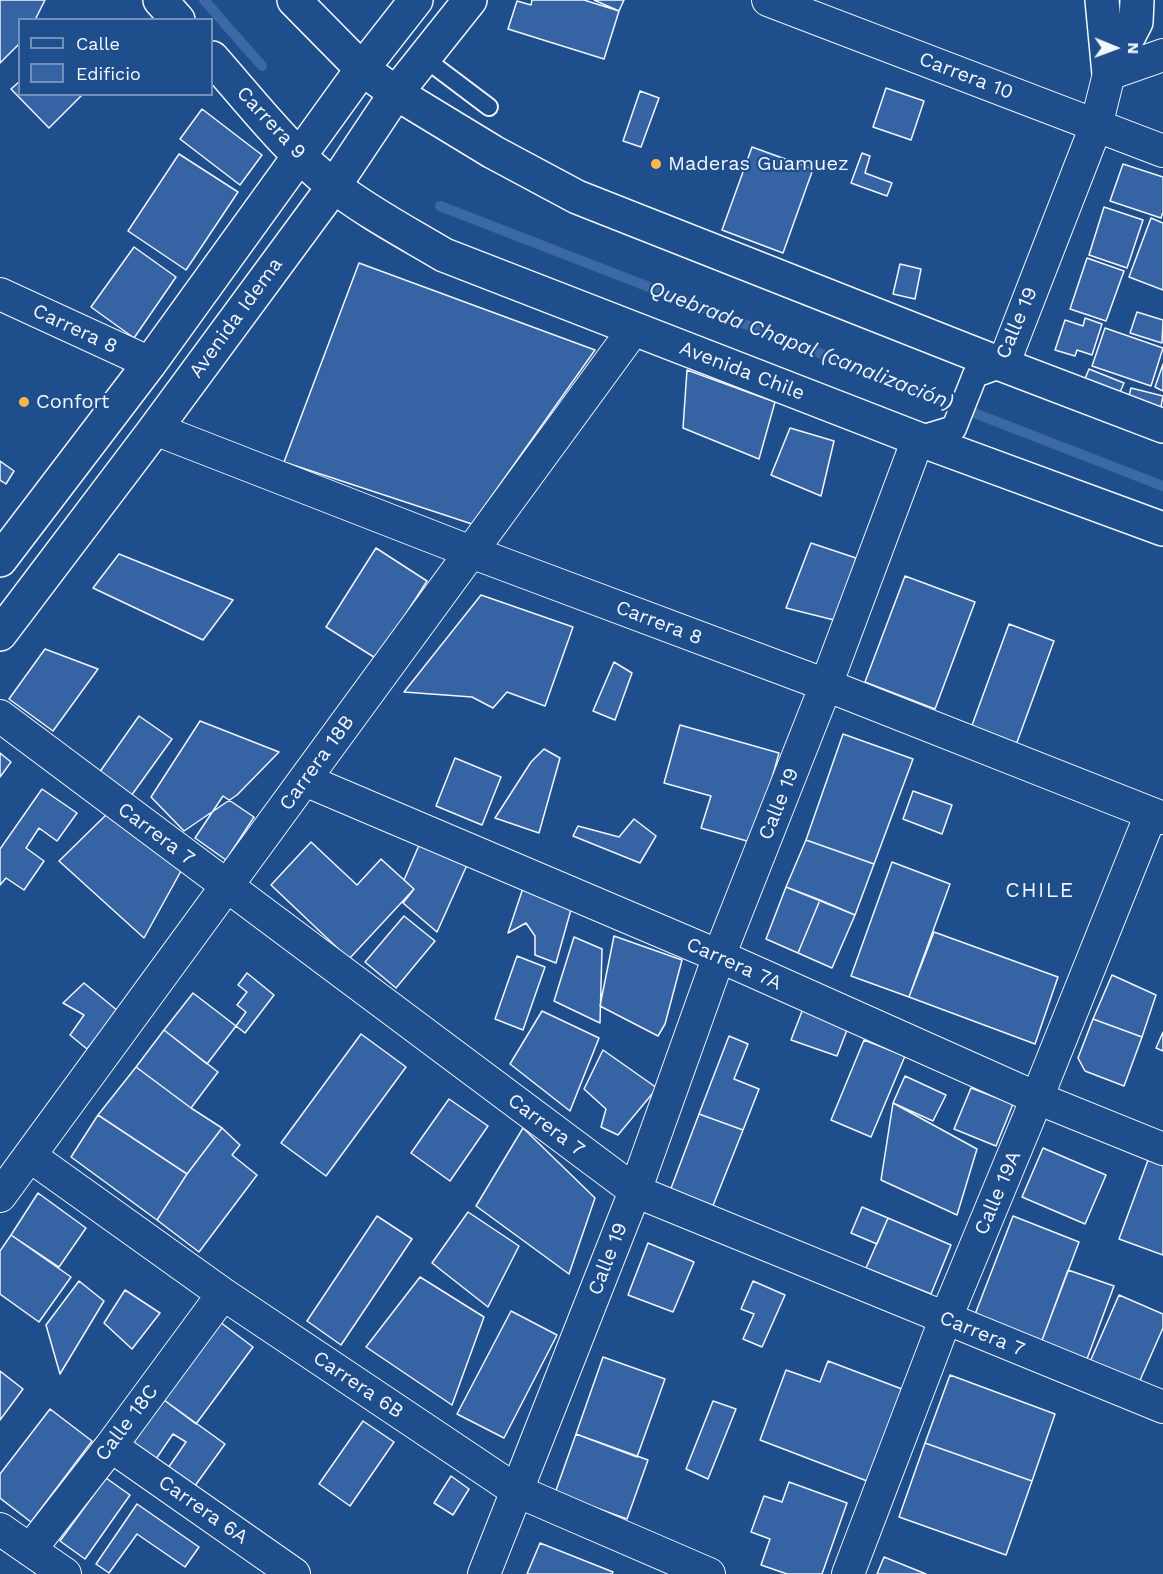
<!DOCTYPE html>
<html>
<head>
<meta charset="utf-8">
<style>
	body { margin:0 }
	#map { position:relative; width:1163px; height:1574px; overflow:hidden; background:#1f4e8c; font-family:"Work Sans",sans-serif }
	canvas { display:block }
	.legend { position:absolute; left:18px; top:18px; width:195px; height:78px; box-sizing:border-box; background:#1f4e8c; border:2px solid #7391ba; margin:0; padding:8px 10px; list-style:none; font-size:18px; color:#f2f6ff }
	.legend li { display:flex; align-items:center; gap:12px; height:30px }
	.legend b { width:30px; border:2px solid #7391ba }
	.north { position:absolute; left:1085px; top:18px; width:60px; height:60px; -webkit-text-stroke:4px #1f4e8c; paint-order:stroke; rotate:91deg; font-size:16px; font-weight:700; line-height:24px; text-align:center; color:#f2f6ff }
	.north::after { content:''; display:block; margin:auto; width:21px; height:27px; background:#f2f6ff; clip-path:polygon(50% 0,100% 100%,50% 72%,0 100%) }
</style>
</head>
<body>
<div id="map">
<canvas width="1163" height="1574"></canvas>
<ul class="legend">
<li><b style="height:8px;background:#1f4e8c"></b>Calle</li>
<li><b style="height:16px;background:#3563a3"></b>Edificio</li>
</ul>
<div class="north">N</div>
</div>
<script>
const ctx = document.querySelector('canvas').getContext('2d');
ctx.lineJoin = 'round';
function strokePath(path, color, width, dash) { ctx.strokeStyle = color; ctx.lineWidth = width; ctx.lineCap = dash ? 'butt' : 'round'; ctx.setLineDash(dash || []); ctx.stroke(path); }
function paint(path, color) { ctx.fillStyle = color; ctx.fill(path, 'evenodd'); }
function label(font, color, halo, rows, align = 'center') {
  ctx.font = font + ' "Work Sans",sans-serif'; ctx.lineWidth = 4.5; ctx.setLineDash([]); ctx.textBaseline = 'middle'; ctx.strokeStyle = halo; ctx.fillStyle = color; for (const [text, x, y, turn = 0] of rows) {
    ctx.save(); ctx.translate(x, y); ctx.rotate((+turn || 0) * Math.PI / 180); ctx.textAlign = isNaN(turn) ? turn : align; if (halo) ctx.strokeText(text, 0, 0); ctx.fillText(text, 0, 0); ctx.restore();
  }
}
const stream = new Path2D(`
	M 204,0 L 262,66
	M 440,206 L 1163,486`);
const building = new Path2D(`
	M 0,0 L 45,0 L 35,20 L 20,20 L 20,43 L 0,63 Z
	M 532,0 L 584,0 L 619,11 L 604,59 L 508,29 L 517,1 L 531,5 Z
	M 594,0 L 624,0 L 619,11 Z
	M 20,81 L 20,94 L 83,94 L 49,128 L 11,89 Z
	M 886,88 L 924,101 L 911,140 L 873,127 Z
	M 640,91 L 659,98 L 641,147 L 623,141 Z
	M 202,109 L 262,155 L 240,185 L 180,139 Z
	M 752,147 L 813,169 L 783,253 L 722,230 Z
	M 862,153 L 870,156 L 865,173 L 892,183 L 887,196 L 851,183 Z
	M 179,154 L 238,192 L 186,270 L 128,231 Z
	M 1123,164 L 1163,177 L 1163,212 L 1161,218 L 1110,201 Z
	M 1104,207 L 1143,220 L 1127,268 L 1089,255 Z
	M 1151,218 L 1163,223 L 1163,290 L 1129,277 Z
	M 134,247 L 176,277 L 134,338 L 91,307 Z
	M 1087,258 L 1124,271 L 1106,321 L 1070,309 Z
	M 359,263 L 595,350 L 472,524 L 284,462 Z
	M 900,264 L 921,269 L 915,299 L 893,294 Z
	M 1137,312 L 1163,320 L 1162,343 L 1130,333 Z
	M 1085,318 L 1102,324 L 1092,355 L 1077,350 L 1075,356 L 1055,350 L 1065,320 L 1083,326 Z
	M 1105,328 L 1163,348 L 1151,386 L 1092,366 Z
	M 1163,364 L 1163,391 L 1155,387 Z
	M 1089,369 L 1124,383 L 1117,399 L 1082,386 Z
	M 687,370 L 775,402 L 759,459 L 683,428 Z
	M 1131,388 L 1163,396 L 1160,412 L 1127,403 Z
	M 790,428 L 834,441 L 821,496 L 771,475 Z
	M 0,461 L 14,471 L 6,484 L 0,480 Z
	M 811,543 L 856,558 L 838,621 L 786,608 Z
	M 376,548 L 427,581 L 377,659 L 326,627 Z
	M 119,554 L 233,600 L 203,640 L 93,588 Z
	M 905,576 L 975,602 L 935,709 L 865,682 Z
	M 481,595 L 573,627 L 545,706 L 507,692 L 493,708 L 472,697 L 404,692 Z
	M 1009,624 L 1054,641 L 1016,745 L 971,728 Z
	M 45,649 L 98,669 L 53,731 L 9,699 Z
	M 614,662 L 632,673 L 615,720 L 593,711 Z
	M 139,716 L 172,739 L 131,796 L 99,773 Z
	M 200,721 L 279,752 L 237,795 L 184,831 L 151,797 Z
	M 680,725 L 779,753 L 754,843 L 701,828 L 711,796 L 664,783 Z
	M 843,734 L 913,759 L 874,864 L 806,840 Z
	M 544,749 L 560,758 L 539,833 L 495,818 L 531,762 Z
	M 0,753 L 11,762 L 0,777 Z
	M 455,758 L 501,777 L 482,825 L 436,806 Z
	M 42,789 L 77,813 L 57,841 L 39,828 L 26,848 L 44,861 L 24,890 L 6,878 L 0,885 L 0,849 Z
	M 913,791 L 952,805 L 942,834 L 903,819 Z
	M 223,796 L 254,817 L 226,860 L 195,838 Z
	M 108,813 L 181,871 L 144,938 L 59,861 Z
	M 634,819 L 656,836 L 640,863 L 573,836 L 578,826 L 619,837 Z
	M 806,840 L 874,864 L 855,915 L 786,887 Z
	M 311,842 L 357,885 L 381,859 L 414,889 L 349,959 L 271,885 Z
	M 420,843 L 467,865 L 437,932 L 403,903 L 414,889 L 404,880 Z
	M 892,862 L 950,884 L 909,997 L 851,976 Z
	M 786,887 L 820,900 L 798,953 L 766,939 Z
	M 523,888 L 572,906 L 556,963 L 535,955 L 535,936 L 526,923 L 508,933 Z
	M 820,900 L 855,915 L 832,968 L 798,953 Z
	M 404,916 L 435,941 L 396,988 L 365,962 Z
	M 934,932 L 1058,977 L 1035,1044 L 909,997 Z
	M 614,936 L 682,960 L 665,1024 L 658,1036 L 600,1006 Z
	M 574,937 L 602,949 L 600,1023 L 554,1001 Z
	M 517,956 L 545,967 L 523,1030 L 495,1019 Z
	M 247,973 L 274,995 L 245,1033 L 236,1026 L 246,1012 L 237,1005 L 247,992 L 238,985 Z
	M 1112,975 L 1156,995 L 1142,1037 L 1093,1019 Z
	M 84,983 L 118,1011 L 87,1049 L 70,1035 L 84,1015 L 63,1003 Z
	M 193,993 L 236,1026 L 207,1064 L 164,1030 Z
	M 804,1006 L 850,1022 L 837,1056 L 791,1040 Z
	M 542,1011 L 599,1038 L 570,1111 L 510,1064 Z
	M 1093,1019 L 1142,1037 L 1124,1086 L 1085,1071 L 1078,1058 Z
	M 164,1030 L 218,1072 L 191,1108 L 136,1067 Z
	M 1163,1032 L 1163,1051 L 1156,1048 Z
	M 361,1034 L 406,1067 L 326,1176 L 281,1143 Z
	M 729,1036 L 748,1044 L 734,1079 L 759,1089 L 743,1130 L 699,1114 Z
	M 864,1040 L 905,1056 L 871,1137 L 831,1120 Z
	M 603,1050 L 657,1088 L 618,1135 L 601,1127 L 606,1109 L 584,1089 Z
	M 136,1067 L 191,1108 L 222,1128 L 187,1174 L 98,1115 Z
	M 905,1076 L 946,1095 L 933,1121 L 893,1103 Z
	M 971,1088 L 1013,1104 L 996,1146 L 954,1129 Z
	M 449,1099 L 488,1126 L 450,1181 L 411,1153 Z
	M 893,1103 L 977,1149 L 957,1215 L 881,1180 Z
	M 699,1114 L 743,1130 L 712,1208 L 670,1191 Z
	M 98,1115 L 187,1174 L 157,1220 L 71,1157 Z
	M 222,1128 L 240,1145 L 232,1155 L 257,1175 L 199,1252 L 157,1220 L 187,1174 Z
	M 523,1128 L 595,1198 L 569,1274 L 476,1206 Z
	M 1043,1148 L 1106,1175 L 1085,1224 L 1022,1197 Z
	M 1151,1152 L 1163,1157 L 1163,1255 L 1119,1239 Z
	M 38,1193 L 86,1228 L 59,1267 L 11,1235 Z
	M 862,1207 L 888,1218 L 877,1244 L 851,1233 Z
	M 468,1212 L 519,1246 L 488,1307 L 432,1263 Z
	M 377,1216 L 412,1239 L 341,1345 L 307,1321 Z
	M 1013,1216 L 1079,1242 L 1041,1343 L 974,1317 Z
	M 888,1218 L 951,1245 L 931,1294 L 866,1268 Z
	M 11,1235 L 71,1277 L 39,1322 L 0,1294 L 0,1251 Z
	M 648,1243 L 694,1262 L 673,1312 L 628,1295 Z
	M 1068,1270 L 1114,1286 L 1087,1359 L 1041,1343 Z
	M 420,1277 L 484,1317 L 452,1405 L 366,1347 Z
	M 79,1281 L 104,1301 L 60,1374 L 46,1325 Z
	M 753,1281 L 785,1295 L 762,1347 L 743,1339 L 754,1314 L 741,1309 Z
	M 125,1290 L 160,1313 L 132,1349 L 104,1323 Z
	M 1119,1295 L 1163,1314 L 1163,1328 L 1138,1385 L 1089,1364 Z
	M 511,1311 L 557,1335 L 504,1438 L 457,1414 Z
	M 220,1322 L 253,1347 L 196,1424 L 164,1400 Z
	M 603,1357 L 665,1379 L 637,1457 L 576,1434 Z
	M 828,1361 L 902,1389 L 867,1481 L 760,1440 L 786,1370 L 820,1382 Z
	M 0,1371 L 23,1389 L 0,1420 Z
	M 950,1375 L 1055,1414 L 1032,1481 L 925,1443 Z
	M 164,1400 L 225,1444 L 192,1490 L 166,1471 L 186,1442 L 173,1434 L 156,1459 L 133,1443 Z
	M 713,1401 L 736,1409 L 708,1479 L 686,1469 Z
	M 50,1409 L 92,1441 L 31,1522 L 0,1498 L 0,1474 Z
	M 363,1421 L 394,1442 L 350,1506 L 319,1484 Z
	M 576,1434 L 648,1460 L 627,1519 L 555,1493 Z
	M 925,1443 L 1032,1481 L 1006,1555 L 899,1517 Z
	M 451,1476 L 469,1489 L 453,1515 L 434,1503 Z
	M 106,1478 L 130,1495 L 85,1559 L 60,1541 Z
	M 789,1482 L 847,1503 L 822,1574 L 787,1574 L 761,1565 L 770,1539 L 751,1532 L 764,1496 L 782,1502 Z
	M 137,1504 L 199,1547 L 185,1567 L 137,1534 L 109,1573 L 96,1564 Z
	M 540,1543 L 613,1572 L 612,1574 L 527,1574 Z
	M 884,1557 L 926,1574 L 877,1574 Z`);
const service = new Path2D(`
	M 424,58 L 489,107`);
const pedestrian = new Path2D(`
	M 918,439 L 954,428 L 975,375 L 1003,365`);
const minor = new Path2D(`
	M 768,0 L 1163,151
	M 0,294 L 150,363
	M 1003,365 L 1096,126 L 1109,74 L 1163,55
	M 155,429 L 471,552 L 826,685 L 1163,818
	M 0,716 L 635,1191 L 1163,1407
	M 305,780 L 719,956 L 1037,1098 L 1163,1149
	M 30,1156 L 223,1294 L 517,1491 L 709,1574
	M 0,1196 L 634,329
	M 111,1446 L 294,1574
	M 0,1529 L 65,1574
	M 30,1550 L 111,1446 L 223,1294
	M 484,1574 L 635,1191 L 719,956 L 826,685 L 918,439
	M 848,1574 L 945,1320 L 1037,1098 L 1151,814`);
const tertiary = new Path2D(`
	M 1102,0 L 1109,74
	M 1109,74 L 1136,22 L 1137,0`);
const secondary = new Path2D(`
	M 160,0 L 178,20
	M 294,0 L 362,69 L 396,93 L 493,152 L 577,197 L 1003,365 L 1163,426
	M 212,58 C 250,101 289,152 335,187 C 369,213 407,233 444,255 L 918,439 L 1163,529
	M 0,560 L 150,363 L 362,69 L 416,0
	M 0,634 L 155,429 L 334,186 L 396,93 L 470,0`);
const markers = [
	[656,164,6,"#ffb74d"],
	[24,402,6,"#ffb74d"]
];
const streetNames = [
	["Carrera 10",966,76,21],
	["Carrera 9",271,123,47],
	["Avenida Idema",236,318,-54],
	["Calle 19",1017,323,-67],
	["Carrera 8",75,329,25],
	["Avenida Chile",742,371,21],
	["Carrera 8",659,623,21],
	["Carrera 18B",317,763,-54],
	["Calle 19",779,804,-68],
	["Carrera 7",156,834,37],
	["Carrera 7A",734,964,24],
	["Carrera 7",546,1125,37],
	["Calle 19A",998,1193,-67],
	["Calle 19",608,1259,-69],
	["Carrera 7",982,1334,22],
	["Carrera 6B",358,1385,34],
	["Calle 18C",127,1423,-53],
	["Carrera 6A",203,1510,35]
];
const poiNames = [
	["Maderas Guamuez",668,164],
	["Confort",36,402]
];
const waterNames = [
	["Quebrada Chapal (canalización)",801,346,21]
];
const neighbourhoodNames = [
	["CHILE",1040,891]
];
strokePath(stream, '#3b69a3', 10);
paint(building, '#3563a3');
strokePath(building, '#f2f6ff', 1.5);
strokePath(service, '#f2f6ff', 20);
strokePath(pedestrian, '#f2f6ff', 27);
strokePath(minor, '#f2f6ff', 34);
strokePath(tertiary, '#f2f6ff', 36);
strokePath(secondary, '#f2f6ff', 36);
strokePath(service, '#1f4e8c', 16);
strokePath(pedestrian, '#1f4e8c', 24);
strokePath(minor, '#1f4e8c', 32);
strokePath(tertiary, '#1f4e8c', 33);
strokePath(secondary, '#1f4e8c', 33);
for (const [x, y, r, color] of markers) { const dot = new Path2D(); dot.arc(x, y, r, 0, 2 * Math.PI); ctx.fillStyle = color; ctx.fill(dot); strokePath(dot, '#1f4e8c', 2); }
label('20px', '#f2f6ff', '#1f4e8c', streetNames);
label('20px', '#f2f6ff', '#1f4e8c', poiNames, 'left');
label('italic 21px', '#f2f6ff', '#1f4e8c', waterNames);
ctx.letterSpacing = '1.5px';
label('21px', '#f2f6ff', '#1f4e8c', neighbourhoodNames);
ctx.letterSpacing = '0px';
</script>
</body>
</html>
